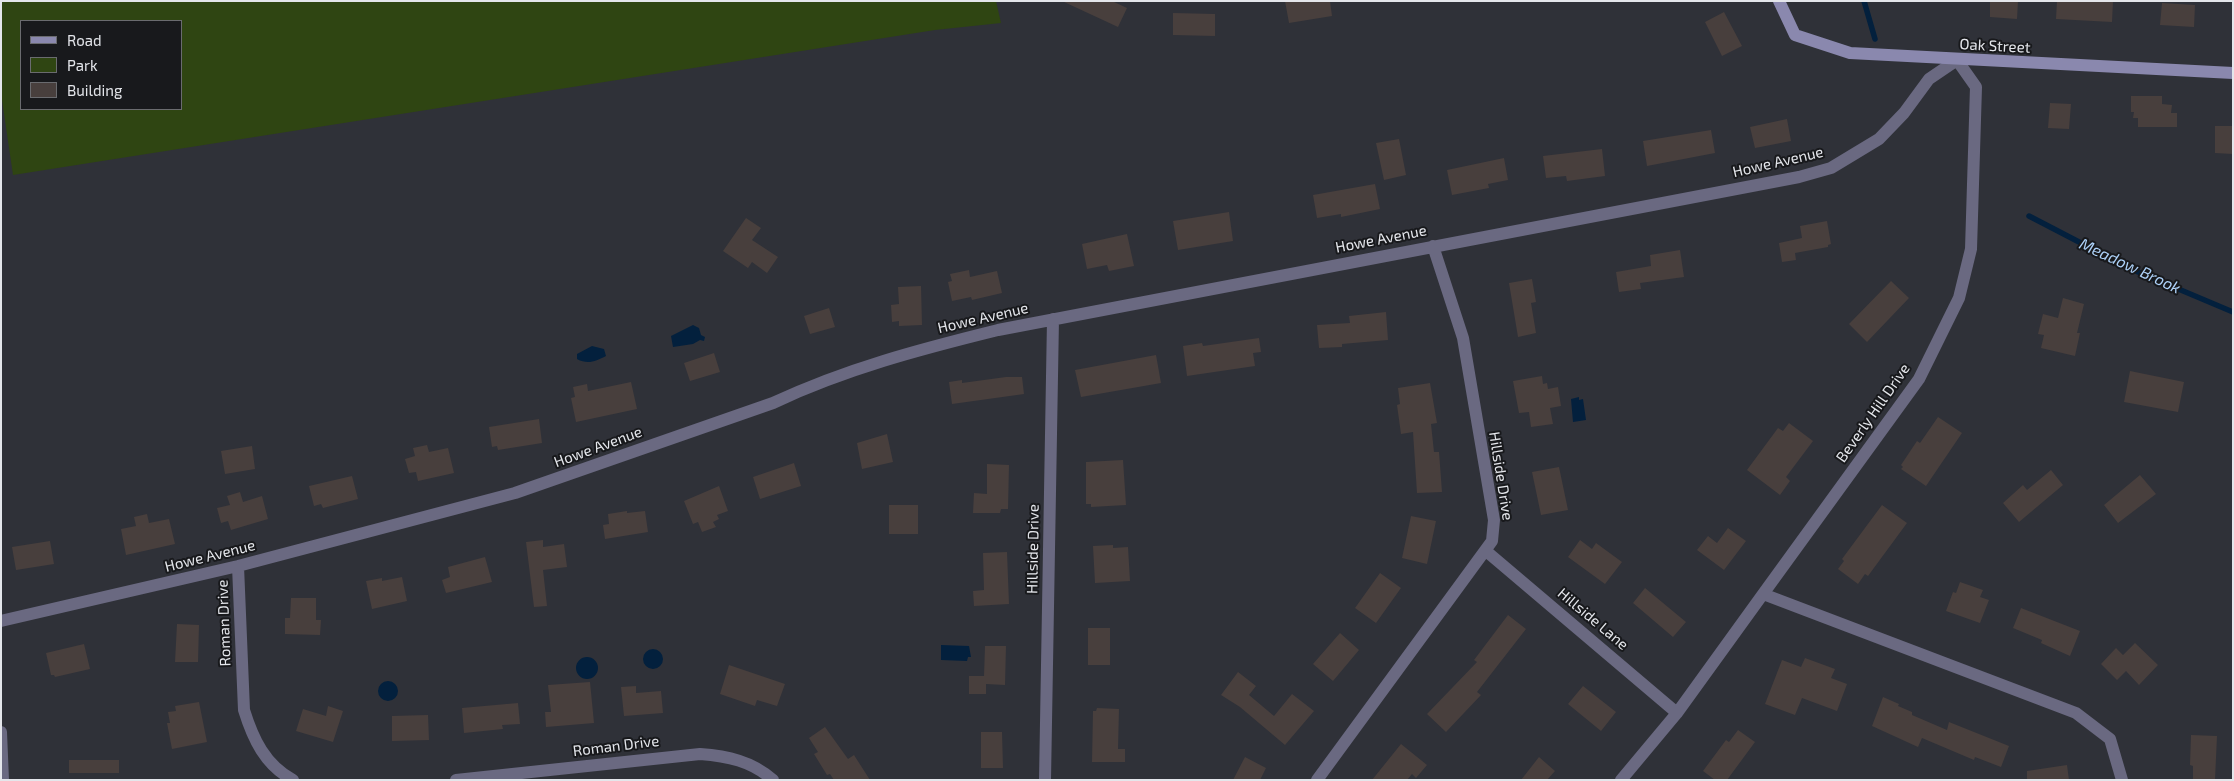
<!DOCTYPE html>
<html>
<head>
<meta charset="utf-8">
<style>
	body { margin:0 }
	#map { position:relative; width:2234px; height:781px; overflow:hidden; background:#2f3138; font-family:"Exo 2",sans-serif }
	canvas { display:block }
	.frame { position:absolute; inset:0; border:2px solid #e4e6eb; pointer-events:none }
	.legend { position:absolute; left:20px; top:20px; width:162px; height:90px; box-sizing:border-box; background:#18191c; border:1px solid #6a6b6f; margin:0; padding:6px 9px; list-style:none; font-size:15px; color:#e4e6eb }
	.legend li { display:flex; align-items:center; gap:10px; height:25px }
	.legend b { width:25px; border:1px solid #6a6b6f }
</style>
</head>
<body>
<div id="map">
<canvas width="2234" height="781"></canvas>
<div class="frame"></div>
<ul class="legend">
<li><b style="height:6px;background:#8a88ae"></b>Road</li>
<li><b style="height:14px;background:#2f4512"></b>Park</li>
<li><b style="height:14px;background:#483f3d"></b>Building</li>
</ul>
</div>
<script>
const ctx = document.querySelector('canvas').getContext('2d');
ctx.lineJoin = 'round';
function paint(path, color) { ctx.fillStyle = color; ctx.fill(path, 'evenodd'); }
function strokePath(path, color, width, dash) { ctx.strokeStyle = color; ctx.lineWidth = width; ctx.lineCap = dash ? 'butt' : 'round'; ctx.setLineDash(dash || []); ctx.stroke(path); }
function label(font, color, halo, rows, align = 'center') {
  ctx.font = font + ' "Exo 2",sans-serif'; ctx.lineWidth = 4; ctx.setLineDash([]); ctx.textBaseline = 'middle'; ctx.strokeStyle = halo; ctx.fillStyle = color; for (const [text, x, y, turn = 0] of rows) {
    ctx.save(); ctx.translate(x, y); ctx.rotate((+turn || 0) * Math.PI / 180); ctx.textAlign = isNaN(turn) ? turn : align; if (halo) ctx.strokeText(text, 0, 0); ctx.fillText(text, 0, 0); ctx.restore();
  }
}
const green = new Path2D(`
	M 1,1 L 996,1 L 1001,23 L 935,30 L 13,175 L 1,93 ZM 21,21 L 181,21 L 181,109 L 21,109 Z`);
const water = new Path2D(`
	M 693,325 L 699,328 L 701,335 L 705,337 L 704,341 L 700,340 L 693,344 L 673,347 L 671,336 Z
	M 592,346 L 604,349 L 606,356 C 596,361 588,365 577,359 L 577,354 Z
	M 1579,397 L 1579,400 L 1583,399 L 1586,420 L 1573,422 L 1571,399 Z
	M 941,645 L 969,646 L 971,657 L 968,657 L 967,661 L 941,660 Z
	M643 659a10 10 0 1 1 20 0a10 10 0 1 1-20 0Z
	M576 668a11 11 0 1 1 22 0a11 11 0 1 1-22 0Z
	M378 691a10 10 0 1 1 20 0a10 10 0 1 1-20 0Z`);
const stream = new Path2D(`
	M 1864,1 L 1875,39
	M 2029,216 L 2131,269 L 2233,312`);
const building = new Path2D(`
	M 1062,1 L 1112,1 L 1127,8 L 1118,27 Z
	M 1285,1 L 1330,1 L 1332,16 L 1289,23 Z
	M 1990,1 L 2018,1 L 2017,19 L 1990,17 Z
	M 2057,1 L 2113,1 L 2112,22 L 2056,19 Z
	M 2162,3 L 2195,5 L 2194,27 L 2160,25 Z
	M 1724,12 L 1742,46 L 1722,56 L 1705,22 Z
	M 1173,13 L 1215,14 L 1215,36 L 1173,35 Z
	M 2131,96 L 2162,96 L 2162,104 L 2172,105 L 2171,113 L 2177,113 L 2177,127 L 2138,127 L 2138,118 L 2133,118 L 2134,112 L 2131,112 Z
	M 2050,103 L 2071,104 L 2069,129 L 2048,128 Z
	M 1787,119 L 1791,141 L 1755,148 L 1750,127 Z
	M 2215,126 L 2233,126 L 2233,154 L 2215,153 Z
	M 1711,130 L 1715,153 L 1647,166 L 1643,141 Z
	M 1399,139 L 1406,175 L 1384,180 L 1376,143 Z
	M 1602,149 L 1605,176 L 1567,181 L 1566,176 L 1546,178 L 1543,156 Z
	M 1504,158 L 1508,180 L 1488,184 L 1489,188 L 1452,195 L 1447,170 Z
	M 1375,184 L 1380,209 L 1341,217 L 1341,214 L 1317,218 L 1313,195 Z
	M 1229,212 L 1233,241 L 1178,250 L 1173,221 Z
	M 746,218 L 761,228 L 752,240 L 778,257 L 767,273 L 752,262 L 748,268 L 723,251 Z
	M 1827,221 L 1831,244 L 1828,245 L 1828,247 L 1795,253 L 1796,260 L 1782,262 L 1779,243 L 1802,238 L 1800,226 Z
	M 1127,234 L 1134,266 L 1109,271 L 1107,265 L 1087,269 L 1082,244 Z
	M 1680,250 L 1684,277 L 1640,283 L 1641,289 L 1619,292 L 1616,272 L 1651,266 L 1650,255 Z
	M 969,270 L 970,277 L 997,271 L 1002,293 L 972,300 L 971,297 L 952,301 L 948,282 L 952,281 L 950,274 Z
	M 1532,279 L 1536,302 L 1531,303 L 1536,333 L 1518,337 L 1509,283 Z
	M 1891,281 L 1909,298 L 1867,342 L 1849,324 Z
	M 921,286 L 922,325 L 899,326 L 899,321 L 892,322 L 891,305 L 899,304 L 898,287 Z
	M 2063,298 L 2084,304 L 2077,333 L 2080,333 L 2075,356 L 2041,348 L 2044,335 L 2038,334 L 2043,314 L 2058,318 Z
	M 829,308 L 835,327 L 810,334 L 804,316 Z
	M 1386,312 L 1388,340 L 1342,344 L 1342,347 L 1319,348 L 1317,325 L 1350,323 L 1349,316 Z
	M 1259,338 L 1261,352 L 1253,353 L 1255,366 L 1187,376 L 1183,346 L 1202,343 L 1203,346 Z
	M 714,353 L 720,372 L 690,381 L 684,363 Z
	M 1156,355 L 1161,383 L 1081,397 L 1075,370 Z
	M 2130,371 L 2184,382 L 2178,412 L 2124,402 Z
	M 1542,376 L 1543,384 L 1547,383 L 1548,389 L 1558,387 L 1561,406 L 1550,408 L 1553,424 L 1531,427 L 1529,412 L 1519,413 L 1513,381 Z
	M 1006,377 L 1022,377 L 1024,394 L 952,404 L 949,382 L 962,380 L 962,383 Z
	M 631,382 L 637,409 L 576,422 L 571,398 L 575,397 L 573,387 L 587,384 L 588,391 Z
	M 1430,383 L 1437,423 L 1431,424 L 1434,452 L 1439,452 L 1442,492 L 1417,493 L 1413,432 L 1401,434 L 1397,405 L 1400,404 L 1398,388 Z
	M 1938,417 L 1962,433 L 1926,486 L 1901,469 L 1903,467 L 1901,465 L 1917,441 L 1920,443 Z
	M 539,419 L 542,443 L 498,450 L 497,446 L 492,447 L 489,427 Z
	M 1789,423 L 1813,441 L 1786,477 L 1790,481 L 1780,495 L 1747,470 L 1778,428 L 1783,431 Z
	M 887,434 L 893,462 L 862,469 L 857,443 Z
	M 427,445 L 429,452 L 448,448 L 454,473 L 418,481 L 416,472 L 409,473 L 405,459 L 415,456 L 413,448 Z
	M 252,446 L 255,469 L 225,474 L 221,451 Z
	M 1123,460 L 1126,505 L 1091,507 L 1091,504 L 1086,504 L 1086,462 Z
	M 794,463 L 801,486 L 760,499 L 753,477 Z
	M 987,464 L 1009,465 L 1008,509 L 1001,509 L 1000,513 L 973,513 L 974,493 L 987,494 Z
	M 1559,467 L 1568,510 L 1541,515 L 1532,472 Z
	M 2051,470 L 2063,485 L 2019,522 L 2003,503 L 2023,485 L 2027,490 Z
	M 2140,475 L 2156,494 L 2118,523 L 2104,505 Z
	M 352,476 L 358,499 L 323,508 L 321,504 L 314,506 L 309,486 Z
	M 719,486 L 728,511 L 717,515 L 719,519 L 713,522 L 716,527 L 702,532 L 698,522 L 693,524 L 684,501 Z
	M 240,492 L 243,502 L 262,496 L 268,519 L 231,530 L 228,521 L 221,523 L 217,508 L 230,505 L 227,496 Z
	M 889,505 L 918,505 L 918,534 L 889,534 Z
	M 1882,505 L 1907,523 L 1868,576 L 1865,574 L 1858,584 L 1838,569 L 1844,561 L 1842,559 Z
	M 627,511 L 627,513 L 645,511 L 648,532 L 605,539 L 603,525 L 609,524 L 608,514 Z
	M 147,514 L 149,523 L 169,519 L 175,544 L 126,555 L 121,529 L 136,526 L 134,517 Z
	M 1411,516 L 1436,521 L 1427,564 L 1402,558 Z
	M 1728,528 L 1746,541 L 1724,570 L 1697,550 L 1708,536 L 1717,543 Z
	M 543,540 L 543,547 L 564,544 L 567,567 L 543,570 L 547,606 L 534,607 L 526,542 Z
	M 1580,540 L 1592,549 L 1596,543 L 1622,562 L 1605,584 L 1568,557 Z
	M 50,541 L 54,564 L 16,570 L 12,547 Z
	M 1113,545 L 1113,548 L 1128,547 L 1130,581 L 1095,583 L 1093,546 Z
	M 1007,552 L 1009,604 L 974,606 L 973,591 L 984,590 L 983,553 Z
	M 485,557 L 492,582 L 446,593 L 442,580 L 450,577 L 448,567 Z
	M 1380,573 L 1401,588 L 1376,623 L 1355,608 Z
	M 402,577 L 407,601 L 372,609 L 366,581 L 382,578 L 382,581 Z
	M 1960,582 L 1983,590 L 1980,597 L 1989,600 L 1980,623 L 1946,611 L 1953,592 L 1956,593 Z
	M 1645,588 L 1686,622 L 1673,637 L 1633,603 Z
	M 291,598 L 316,598 L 316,620 L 321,620 L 320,635 L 285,634 L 285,618 L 290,618 Z
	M 2021,608 L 2080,631 L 2070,656 L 2041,643 L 2042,640 L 2013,628 Z
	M 1508,615 L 1526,629 L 1477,692 L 1481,695 L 1446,732 L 1427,714 L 1477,662 L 1474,660 Z
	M 177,624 L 199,625 L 198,662 L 175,662 Z
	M 1088,628 L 1110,628 L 1110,665 L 1088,665 Z
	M 1340,633 L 1359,650 L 1333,681 L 1313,664 Z
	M 2135,643 L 2158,665 L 2139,685 L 2126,671 L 2117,680 L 2101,664 L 2116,648 L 2123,655 Z
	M 84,644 L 90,669 L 55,677 L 54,675 L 51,675 L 46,653 Z
	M 985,646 L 1006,646 L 1005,685 L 986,684 L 986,694 L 969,694 L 969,676 L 984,676 Z
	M 1805,658 L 1835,669 L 1831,678 L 1847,684 L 1837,711 L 1802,698 L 1795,715 L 1765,704 L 1782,660 L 1801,667 Z
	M 729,665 L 785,684 L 777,706 L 757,700 L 755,706 L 720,694 Z
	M 1238,672 L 1256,686 L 1249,695 L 1274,716 L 1292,694 L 1314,711 L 1285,745 L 1240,707 L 1221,695 Z
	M 590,682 L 594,723 L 546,727 L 545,712 L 551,712 L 548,685 Z
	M 636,686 L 636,693 L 661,691 L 663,713 L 624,716 L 621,687 Z
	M 1583,686 L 1616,712 L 1601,731 L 1568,704 Z
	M 1883,697 L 1899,704 L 1898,706 L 1912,712 L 1912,715 L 1947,730 L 1949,722 L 2009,746 L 2001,767 L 1975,757 L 1974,760 L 1922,738 L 1918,747 L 1872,726 Z
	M 199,702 L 207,742 L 172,749 L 167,723 L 170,723 L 168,712 L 176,711 L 175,706 Z
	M 518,703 L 520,724 L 502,725 L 503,729 L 464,733 L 462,708 Z
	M 328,706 L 343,711 L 333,742 L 296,731 L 303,709 L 326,716 Z
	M 1097,708 L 1119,709 L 1118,749 L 1125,749 L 1125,762 L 1092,762 L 1093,711 L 1096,711 Z
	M 428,715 L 429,740 L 392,741 L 392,716 Z
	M 825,727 L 848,759 L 854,755 L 870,780 L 834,780 L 830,774 L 827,775 L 814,754 L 818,752 L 809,738 Z
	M 1738,730 L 1755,742 L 1727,780 L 1715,780 L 1703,771 L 1726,740 L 1729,742 Z
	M 981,732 L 1002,732 L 1003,768 L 981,768 Z
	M 2191,735 L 2217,736 L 2215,780 L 2193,780 L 2193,766 L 2190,765 Z
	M 1401,744 L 1427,765 L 1416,778 L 1412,774 L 1407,780 L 1372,780 Z
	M 1245,757 L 1266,768 L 1260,780 L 1233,780 Z
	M 1539,757 L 1555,771 L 1547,780 L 1521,780 Z
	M 69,760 L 119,760 L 119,773 L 69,773 Z
	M 2067,765 L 2069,780 L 2027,780 L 2027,771 Z`);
const street = new Path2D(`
	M 1486,551 L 1677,713
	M 238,566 L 244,710 C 253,739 265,765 293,780
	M 1,621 L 238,566 L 515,493 L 773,403 C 845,369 921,349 998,330 L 1799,177 L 1831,168 L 1879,139 L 1904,113 L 1929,79 L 1957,60 L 1976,87 L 1971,249 L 1959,298 L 1919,379 L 1763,594
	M 1,732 L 3,780
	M 456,780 L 700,754 C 727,756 752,761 773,780
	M 1045,780 L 1053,319
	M 1317,780 L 1492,541 L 1494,520 L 1463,338 L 1433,246
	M 1621,780 L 1677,713 L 1763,594 L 2076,713 L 2110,739 L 2122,780`);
const secondary = new Path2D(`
	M 1779,1 L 1795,35 L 1850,53 L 2233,73`);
const streetNames = [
	["Oak Street",1995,46,3],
	["Howe Avenue",1778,162,-13],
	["Howe Avenue",1381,239,-11],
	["Howe Avenue",983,318,-13],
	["Beverly Hill Drive",1873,413,-55],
	["Howe Avenue",598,447,-20],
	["Hillside Drive",1501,476,81],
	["Hillside Drive",1033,549,-89],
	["Howe Avenue",210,556,-14],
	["Hillside Lane",1593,619,40],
	["Roman Drive",224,623,-92],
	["Roman Drive",616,746,-7]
];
const waterNames = [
	["Meadow Brook",2130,266,25]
];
paint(green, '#2f4512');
paint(water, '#03203d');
strokePath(stream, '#03203d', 5.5);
paint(building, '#483f3d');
strokePath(street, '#6a6981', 12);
strokePath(secondary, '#8a88ae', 12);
label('15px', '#e4e6eb', '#18191c', streetNames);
label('italic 16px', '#add1f8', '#18191c', waterNames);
</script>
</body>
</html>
